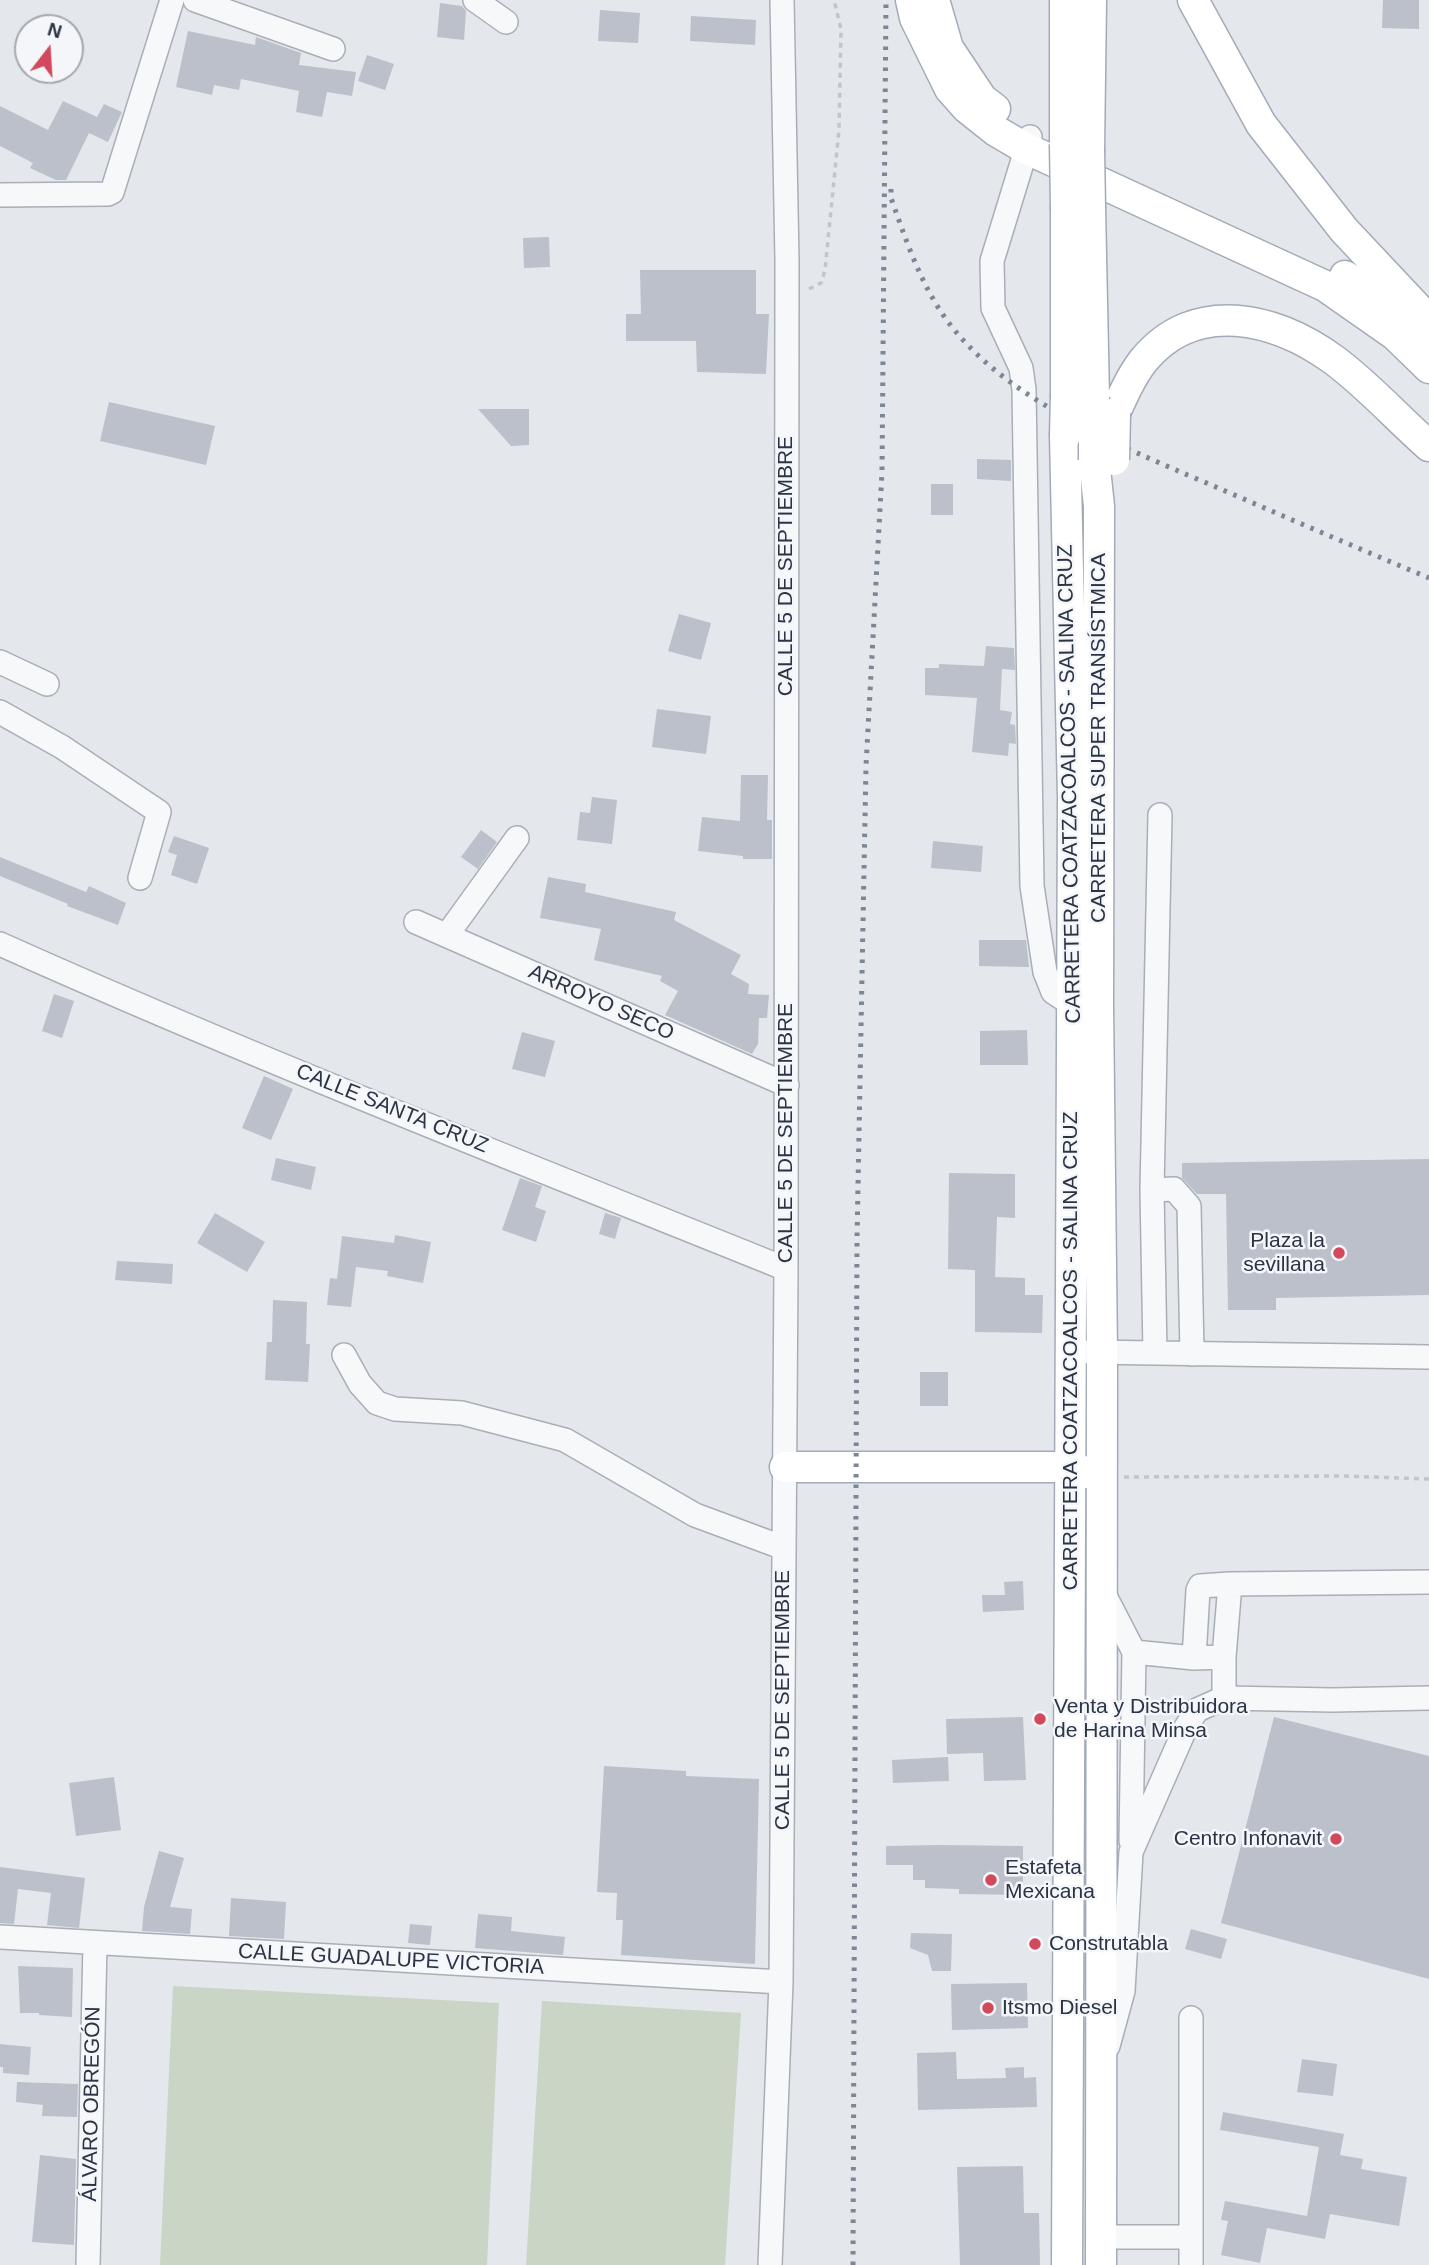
<!DOCTYPE html>
<html>
<head>
<meta charset="utf-8">
<style>
	body { margin:0 }
	#map { position:relative; width:1429px; height:2265px; overflow:hidden; background:#e4e7ec; font-family:Arial,sans-serif }
	canvas { display:block }
	.north { position:absolute; left:14px; top:14px; width:70px; height:70px; box-sizing:border-box; background:#f4f6f9; border:2px solid #a4a8b1; border-radius:50%; rotate:17deg; font-size:19px; font-weight:700; line-height:28px; text-align:center; color:#2b3445 }
	.north::after { content:''; display:block; margin:auto; width:24px; height:32px; background:#d1495b; clip-path:polygon(50% 0,100% 100%,50% 72%,0 100%) }
</style>
</head>
<body>
<div id="map">
<canvas width="1429" height="2265"></canvas>
<div class="north">N</div>
</div>
<script>
const ctx = document.querySelector('canvas').getContext('2d');
ctx.lineJoin = 'round';
function paint(path, color) { ctx.fillStyle = color; ctx.fill(path, 'evenodd'); }
function strokePath(path, color, width, dash) { ctx.strokeStyle = color; ctx.lineWidth = width; ctx.lineCap = dash ? 'butt' : 'round'; ctx.setLineDash(dash || []); ctx.stroke(path); }
function label(font, color, halo, rows, align = 'center') {
  ctx.font = font + ' Arial,sans-serif'; ctx.lineWidth = 5; ctx.setLineDash([]); ctx.textBaseline = 'middle'; ctx.strokeStyle = halo; ctx.fillStyle = color; for (const [text, x, y, turn = 0] of rows) {
    ctx.save(); ctx.translate(x, y); ctx.rotate((+turn || 0) * Math.PI / 180); ctx.textAlign = isNaN(turn) ? turn : align; if (halo) ctx.strokeText(text, 0, 0); ctx.fillText(text, 0, 0); ctx.restore();
  }
}
const green = new Path2D(`
	M 173,1986 L 499,2003 L 487,2265 L 160,2265 Z
	M 542,2001 L 741,2013 L 725,2265 L 526,2265 Z`);
const building = new Path2D(`
	M 1383,0 L 1419,0 L 1419,29 L 1382,28 Z
	M 440,3 L 462,6 L 466,11 L 464,40 L 437,37 Z
	M 600,10 L 640,13 L 638,43 L 598,41 Z
	M 691,16 L 756,20 L 755,45 L 690,41 Z
	M 188,31 L 255,45 L 256,37 L 301,53 L 299,65 L 356,72 L 352,96 L 327,92 L 322,117 L 296,112 L 299,91 L 241,79 L 239,90 L 214,85 L 212,95 L 176,87 Z
	M 367,55 L 394,64 L 385,90 L 358,81 Z
	M 63,101 L 97,117 L 104,104 L 122,112 L 108,142 L 89,133 L 66,180 L 56,180 L 30,168 L 33,163 L 0,146 L 0,106 L 48,130 Z
	M 549,237 L 550,267 L 524,268 L 523,238 Z
	M 640,270 L 756,270 L 756,314 L 769,314 L 766,374 L 697,372 L 696,341 L 626,341 L 626,314 L 641,314 Z
	M 109,402 L 215,426 L 206,465 L 100,441 Z
	M 478,409 L 529,409 L 529,445 L 511,446 Z
	M 977,459 L 1011,460 L 1011,481 L 977,479 Z
	M 931,484 L 953,484 L 953,515 L 931,515 Z
	M 679,614 L 711,623 L 701,660 L 668,651 Z
	M 986,646 L 1014,648 L 1015,670 L 1002,669 L 1000,710 L 1012,712 L 1010,724 L 1015,725 L 1016,744 L 1009,743 L 1008,756 L 972,752 L 977,698 L 925,695 L 925,668 L 939,668 L 939,664 L 984,666 Z
	M 657,709 L 711,716 L 706,754 L 652,747 Z
	M 741,775 L 768,775 L 767,820 L 772,820 L 772,859 L 743,859 L 743,856 L 698,851 L 702,817 L 740,821 Z
	M 592,797 L 617,800 L 612,844 L 577,840 L 580,812 L 590,813 Z
	M 481,830 L 497,842 L 478,869 L 461,857 Z
	M 174,836 L 209,848 L 197,884 L 171,875 L 177,855 L 168,852 Z
	M 933,841 L 983,846 L 981,872 L 931,868 Z
	M 0,857 L 86,892 L 89,886 L 126,903 L 118,925 L 67,906 L 68,904 L 0,876 Z
	M 548,877 L 586,884 L 585,892 L 676,912 L 674,920 L 741,955 L 731,974 L 749,984 L 748,994 L 769,995 L 767,1018 L 759,1018 L 758,1044 L 752,1054 L 665,1015 L 678,991 L 660,981 L 662,976 L 594,960 L 601,929 L 540,918 Z
	M 979,940 L 1026,940 L 1029,967 L 979,966 Z
	M 54,994 L 74,1001 L 62,1038 L 42,1031 Z
	M 1027,1030 L 1028,1065 L 980,1065 L 980,1031 Z
	M 522,1032 L 555,1041 L 545,1077 L 512,1069 Z
	M 264,1076 L 293,1089 L 271,1140 L 242,1128 Z
	M 276,1158 L 316,1167 L 311,1190 L 271,1180 Z
	M 1429,1159 L 1429,1295 L 1276,1298 L 1276,1310 L 1228,1310 L 1226,1194 L 1197,1194 L 1182,1178 L 1182,1163 Z
	M 949,1173 L 1015,1174 L 1015,1218 L 997,1217 L 995,1277 L 1025,1278 L 1025,1295 L 1043,1295 L 1042,1333 L 975,1332 L 975,1270 L 948,1269 Z
	M 520,1178 L 542,1186 L 535,1207 L 546,1211 L 536,1242 L 502,1230 Z
	M 215,1213 L 265,1242 L 247,1272 L 197,1243 Z
	M 605,1213 L 621,1218 L 615,1239 L 599,1234 Z
	M 395,1235 L 431,1242 L 423,1283 L 387,1276 L 388,1271 L 356,1267 L 351,1307 L 327,1305 L 330,1278 L 337,1279 L 342,1236 L 394,1243 Z
	M 117,1261 L 173,1264 L 172,1284 L 115,1280 Z
	M 273,1300 L 307,1302 L 306,1344 L 310,1344 L 308,1382 L 265,1380 L 267,1342 L 272,1342 Z
	M 920,1372 L 948,1372 L 948,1406 L 920,1406 Z
	M 1023,1581 L 1024,1610 L 983,1612 L 982,1595 L 1005,1595 L 1004,1582 Z
	M 1023,1717 L 1026,1780 L 984,1781 L 983,1753 L 947,1754 L 946,1719 Z
	M 1274,1717 L 1429,1756 L 1429,1979 L 1221,1923 Z
	M 948,1757 L 949,1781 L 893,1783 L 892,1760 Z
	M 604,1766 L 686,1771 L 686,1776 L 759,1779 L 755,1964 L 621,1955 L 623,1920 L 616,1920 L 617,1893 L 597,1892 Z
	M 114,1777 L 121,1830 L 76,1836 L 69,1783 Z
	M 940,1845 L 1023,1846 L 1023,1895 L 959,1894 L 959,1889 L 925,1888 L 925,1880 L 913,1880 L 913,1865 L 886,1865 L 886,1846 Z
	M 159,1851 L 184,1858 L 170,1907 L 192,1909 L 190,1934 L 142,1931 L 144,1907 Z
	M 0,1867 L 85,1878 L 79,1928 L 47,1925 L 51,1893 L 18,1889 L 14,1924 L 0,1923 Z
	M 231,1898 L 286,1902 L 284,1939 L 229,1936 Z
	M 478,1914 L 512,1917 L 511,1931 L 565,1937 L 563,1955 L 475,1948 Z
	M 410,1924 L 432,1926 L 430,1945 L 408,1943 Z
	M 1191,1929 L 1227,1939 L 1221,1959 L 1185,1949 Z
	M 911,1933 L 952,1934 L 951,1971 L 932,1971 L 928,1955 L 910,1948 Z
	M 18,1966 L 73,1968 L 72,2017 L 39,2015 L 39,2013 L 20,2013 Z
	M 1027,1983 L 1028,2028 L 952,2030 L 951,1984 Z
	M 0,2044 L 31,2047 L 29,2075 L 3,2073 L 3,2067 L 0,2067 Z
	M 956,2052 L 957,2079 L 1006,2078 L 1005,2068 L 1024,2067 L 1024,2078 L 1036,2077 L 1037,2107 L 918,2110 L 917,2053 Z
	M 1302,2059 L 1337,2064 L 1333,2096 L 1297,2092 Z
	M 17,2082 L 78,2084 L 77,2117 L 42,2116 L 43,2105 L 16,2102 Z
	M 1223,2112 L 1344,2134 L 1340,2155 L 1363,2159 L 1361,2169 L 1407,2177 L 1399,2226 L 1330,2214 L 1325,2239 L 1267,2228 L 1260,2263 L 1221,2255 L 1228,2221 L 1221,2220 L 1225,2201 L 1307,2216 L 1319,2147 L 1220,2130 Z
	M 40,2155 L 76,2159 L 74,2245 L 32,2242 Z
	M 1023,2166 L 1024,2213 L 1039,2213 L 1040,2265 L 960,2265 L 957,2167 Z`);
const path = new Path2D(`
	M 809,289 L 821,283 L 825,270 L 839,130 L 841,29 L 834,0
	M 1124,1477 L 1342,1476 L 1429,1479`);
const minor = new Path2D(`
	M 195,0 L 333,49
	M 475,0 L 506,22
	M 1030,137 L 992,261 L 993,308 L 1021,368 L 1024,390 L 1032,886 L 1045,972 L 1053,992 L 1073,1005 L 1084,1006
	M 0,195 L 108,194 L 112,192 L 172,0
	M 0,662 L 47,684
	M 0,712 L 62,747 L 159,812 L 140,878
	M 416,922 L 787,1085
	M 447,935 L 517,838
	M 0,944 C 259,1060 523,1163 786,1269
	M 1152,1190 L 1160,815
	M 1088,1352 L 1429,1357
	M 1155,1353 L 1152,1190 L 1174,1189 L 1189,1206 L 1192,1354
	M 344,1355 L 360,1384 L 377,1403 L 395,1409 L 462,1413 L 565,1440 L 695,1515 L 784,1548
	M 1103,1592 L 1134,1652 L 1194,1658 L 1224,1657 L 1230,1584 L 1429,1582
	M 1224,1657 L 1224,1698 L 1333,1700 L 1429,1698
	M 1194,1658 L 1198,1590 L 1200,1586 L 1230,1584
	M 1131,1841 L 1134,1652
	M 0,1937 L 781,1982
	M 1108,2046 L 1123,1991 L 1131,1852 L 1186,1727 L 1197,1710 L 1224,1698
	M 1099,2237 L 1191,2237
	M 88,2265 L 95,1943
	M 770,2265 L 781,1982 L 786,1269 L 787,260 L 782,0
	M 1191,2265 L 1191,2018`);
const major = new Path2D(`
	M 911,0 L 915,18 L 950,89 L 967,108 L 996,131 L 1025,148 L 1325,286 L 1395,335 L 1429,368
	M 934,0 L 948,48 L 982,99 L 995,109
	M 1193,0 L 1261,124 L 1344,230 L 1422,313
	M 1065,144 L 1065,0
	M 1089,150 L 1091,0
	M 1090,208 L 1094,397
	M 1066,209 L 1066,395
	M 1345,276 L 1429,332
	M 1115,413 C 1123,395 1131,377 1143,361 C 1195,297 1276,318 1334,360 C 1369,386 1397,418 1429,446
	M 1065,436 L 1073,797 L 1067,2265
	M 1094,460 L 1099,506 L 1098,1006 L 1102,1353 L 1101,2265
	M 785,1467 L 1071,1467 L 1088,1473`);
const rail = new Path2D(`
	M 891,189 L 891,198 C 907,243 922,289 952,327 C 1013,405 1134,452 1223,490 C 1292,520 1360,549 1429,578
	M 853,2265 L 857,1239 L 866,766 L 882,472 L 886,0`);
const majorBridge = new Path2D(`
	M 1065,144 L 1066,209
	M 1089,150 L 1090,208
	M 1094,397 L 1094,460
	M 1065,436 L 1066,395
	M 1114,460 L 1115,413`);
const markers = [
	[1339,1253,7,"#d1495b"],
	[1040,1719,7,"#d1495b"],
	[1336,1839,7,"#d1495b"],
	[991,1880,7,"#d1495b"],
	[1035,1944,7,"#d1495b"],
	[988,2008,7,"#d1495b"]
];
const streetNames = [
	["CALLE 5 DE SEPTIEMBRE",786,566,-90],
	["CARRETERA SUPER TRANSÍSTMICA",1099,738,-90],
	["CARRETERA COATZACOALCOS - SALINA CRUZ",1070,784,-91],
	["ARROYO SECO",601,1003,24],
	["CALLE SANTA CRUZ",392,1109,22],
	["CALLE 5 DE SEPTIEMBRE",786,1133,-90],
	["CARRETERA COATZACOALCOS - SALINA CRUZ",1071,1351,-90],
	["CALLE 5 DE SEPTIEMBRE",783,1700,-90],
	["CALLE GUADALUPE VICTORIA",391,1960,3],
	["ÁLVARO OBREGÓN",92,2104,-89]
];
const poiNames = [
	["Plaza la",1325,1241,"right"],
	["sevillana",1325,1265,"right"],
	["Venta y Distribuidora",1054,1707],
	["de Harina Minsa",1054,1731],
	["Centro Infonavit",1322,1839,"right"],
	["Estafeta",1005,1868],
	["Mexicana",1005,1892],
	["Construtabla",1049,1944],
	["Itsmo Diesel",1002,2008]
];
paint(green, '#c9d6c5');
paint(building, '#bbc0ca');
strokePath(minor, '#a9aeb7', 26);
strokePath(major, '#a3abb8', 33);
strokePath(path, '#c2c5cb', 3.5, [5, 5]);
strokePath(minor, '#f7f8fa', 23);
strokePath(major, '#fff', 30);
strokePath(rail, '#7d8696', 5, [3.5, 7]);
strokePath(majorBridge, '#a3abb8', 33, []);
strokePath(majorBridge, '#fff', 30);
for (const [x, y, r, color] of markers) { const dot = new Path2D(); dot.arc(x, y, r, 0, 2 * Math.PI); ctx.fillStyle = color; ctx.fill(dot); strokePath(dot, '#f4f6f9', 2.5); }
label('21px', '#2b3445', '#f4f6f9', streetNames);
label('21px', '#2b3445', '#f4f6f9', poiNames, 'left');
</script>
</body>
</html>
